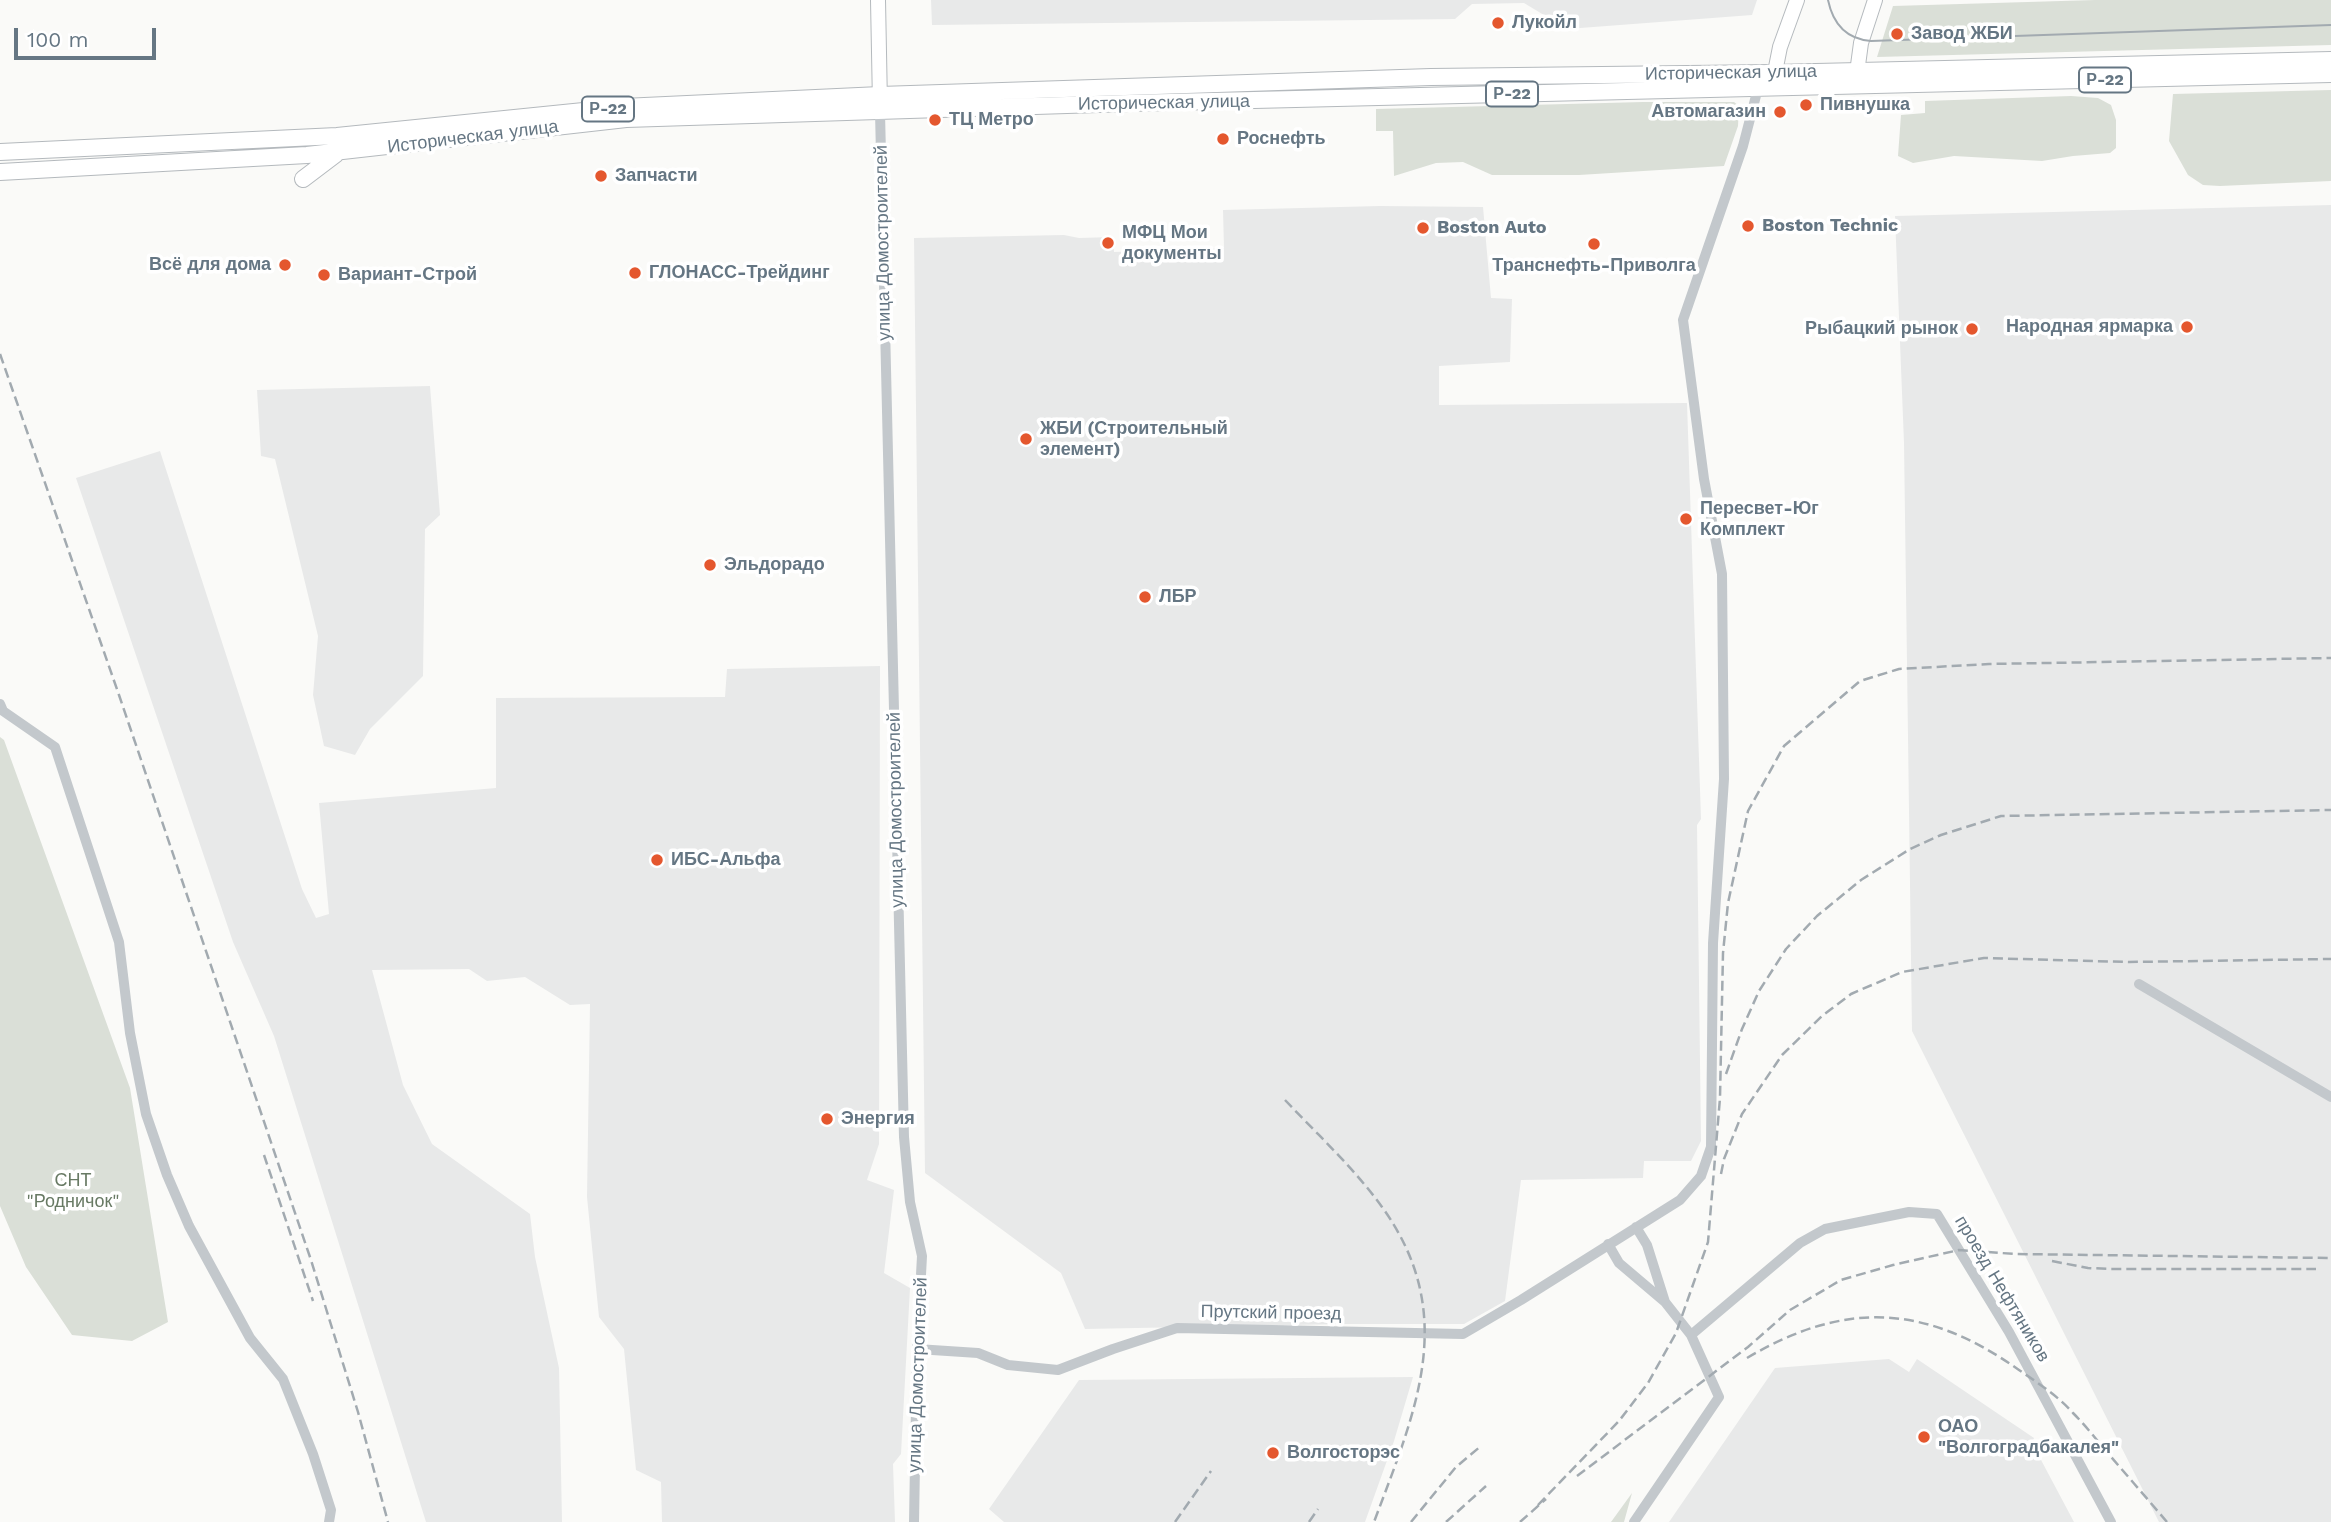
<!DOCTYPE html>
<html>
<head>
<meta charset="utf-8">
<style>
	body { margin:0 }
	#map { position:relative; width:2331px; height:1522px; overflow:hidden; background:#fafaf8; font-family:"Work Sans",sans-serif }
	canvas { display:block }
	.scale { position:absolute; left:14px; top:28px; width:142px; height:32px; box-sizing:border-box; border:4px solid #657683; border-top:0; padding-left:9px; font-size:21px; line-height:24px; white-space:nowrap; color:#657683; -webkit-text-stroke:5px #fff; paint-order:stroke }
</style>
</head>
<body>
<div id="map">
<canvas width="2331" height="1522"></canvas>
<div class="scale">100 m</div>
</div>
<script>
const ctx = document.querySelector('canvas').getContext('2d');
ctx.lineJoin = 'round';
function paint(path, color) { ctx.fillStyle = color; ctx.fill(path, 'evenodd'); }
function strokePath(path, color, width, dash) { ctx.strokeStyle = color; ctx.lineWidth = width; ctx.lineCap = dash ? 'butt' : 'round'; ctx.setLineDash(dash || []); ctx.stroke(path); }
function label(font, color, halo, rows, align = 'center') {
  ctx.font = font + ' "Work Sans",sans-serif'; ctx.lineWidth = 7; ctx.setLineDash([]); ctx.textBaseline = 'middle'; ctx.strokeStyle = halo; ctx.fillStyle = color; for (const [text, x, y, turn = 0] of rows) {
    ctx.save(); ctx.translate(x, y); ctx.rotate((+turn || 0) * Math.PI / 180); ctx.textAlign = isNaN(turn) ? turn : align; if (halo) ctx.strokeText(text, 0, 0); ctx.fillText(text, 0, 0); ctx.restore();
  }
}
const built = new Path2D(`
	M 931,0 L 1757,0 L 1752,15 L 1567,29 L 1524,3 L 1472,4 L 1455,19 L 932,25 Z
	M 2331,205 L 2331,1522 L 2159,1522 L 1912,1031 L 1904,443 L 1895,216 Z
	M 1380,206 L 1483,207 L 1491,298 L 1512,299 L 1510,362 L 1439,366 L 1439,405 L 1687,403 L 1701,819 L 1697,825 L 1701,1141 L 1691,1161 L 1644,1161 L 1643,1178 L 1521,1180 L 1505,1301 L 1464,1324 L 1342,1324 L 1085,1329 L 1061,1273 L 925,1173 L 914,238 L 1064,235 L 1079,238 L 1113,237 L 1114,252 L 1224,248 L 1223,210 Z
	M 430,386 L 440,515 L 425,529 L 423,676 L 370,729 L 355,755 L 324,746 L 313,695 L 318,636 L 275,459 L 261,456 L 257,390 Z
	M 160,451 L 302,889 L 316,918 L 329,914 L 319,803 L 496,788 L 496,698 L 725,697 L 727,669 L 880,666 L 879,1144 L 867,1180 L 894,1190 L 884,1273 L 910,1288 L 901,1454 L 893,1464 L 895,1522 L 662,1522 L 661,1482 L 636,1470 L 624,1349 L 599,1317 L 587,1197 L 590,1004 L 570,1005 L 525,977 L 487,981 L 469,969 L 372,970 L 403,1085 L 432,1144 L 530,1214 L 535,1257 L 559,1368 L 562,1522 L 426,1522 L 274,1036 L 233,942 L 76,478 Z
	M 1889,1359 L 1909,1372 L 1917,1359 L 2034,1438 L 2032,1443 L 2074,1522 L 1669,1522 L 1775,1368 Z
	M 1413,1377 L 1394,1441 L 1365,1522 L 1004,1522 L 989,1509 L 1079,1380 Z`);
const green = new Path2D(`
	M 2095,0 L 2331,0 L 2331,45 L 1877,57 L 1893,6 Z
	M 2331,90 L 2331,181 L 2220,186 L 2203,185 L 2188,175 L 2169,141 L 2173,94 Z
	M 2071,96 L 2098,98 L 2111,105 L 2116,120 L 2116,148 L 2110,153 L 2073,156 L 2042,161 L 1954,156 L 1913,163 L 1898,156 L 1901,115 L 1925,113 L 1925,101 Z
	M 1643,102 L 1734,102 L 1739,106 L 1738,126 L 1724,166 L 1579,175 L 1492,175 L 1463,162 L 1436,163 L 1394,176 L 1393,131 L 1376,131 L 1376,109 Z
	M 0,737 L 4,740 L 130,1088 L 168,1322 L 132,1341 L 72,1335 L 26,1267 L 0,1206 Z
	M 1632,1493 L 1624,1522 L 1611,1522 Z`);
const minor = new Path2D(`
	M 880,112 L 904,1137 L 910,1202 L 922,1256 L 917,1349 L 914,1522
	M 0,704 L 3,711 L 55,747 L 119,942 L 130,1033 L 146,1114 L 167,1175 L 189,1226 L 250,1338 L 283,1379 L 313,1454 L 331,1510 L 329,1522
	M 2139,984 L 2331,1097
	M 1608,1244 L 1619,1263 L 1665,1302 L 1647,1245 L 1636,1227
	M 1691,1335 L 1800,1243 L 1825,1229 L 1909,1212 L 1937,1214 L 2009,1332 L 2111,1522
	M 917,1349 L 978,1353 L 1008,1365 L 1058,1370 L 1113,1349 L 1177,1328 L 1463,1334 L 1521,1300 L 1680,1200 L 1701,1176 L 1711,1147 L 1713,943 L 1724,779 L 1722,574 L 1704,479 L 1683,320 L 1743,146 L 1758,88
	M 1634,1522 L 1719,1397 L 1691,1335 L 1665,1302`);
const major = new Path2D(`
	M 878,0 L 880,104
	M 1856,80 L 1861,43 L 1875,0
	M 1773,82 L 1780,47 L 1797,0`);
const highway = new Path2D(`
	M 0,152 L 337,136 L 623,107 L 880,95 L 1431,77 L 1773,73 L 2331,60
	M 0,172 L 307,155 L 626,119 L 1130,103 L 2331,74
	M 303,179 L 336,154`);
const tram = new Path2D(`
	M 1828,0 C 1833,24 1846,39 1871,41 L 2331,25`);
const rail = new Path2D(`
	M 0,354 L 119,695 L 311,1260 L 358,1412 L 388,1522
	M 1726,1074 L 1742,1029 L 1759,991 L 1786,949 L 1817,916 L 1861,880 L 1910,849 L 1941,835 L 2001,816 L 2331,810
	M 1285,1100 C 1318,1135 1354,1168 1382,1207 C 1460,1315 1415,1412 1374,1522
	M 264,1155 L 313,1301
	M 1721,1174 L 1724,1159 L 1742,1114 L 1782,1055 L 1822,1016 L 1851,994 L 1902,972 L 1984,958 L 2129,962 L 2331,959
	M 2052,1261 L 2088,1268 L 2111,1269 L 2316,1269
	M 1747,1358 C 1845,1300 1926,1304 2019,1370 C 2038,1383 2058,1396 2073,1413 C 2083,1423 2092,1434 2101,1445 C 2123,1471 2145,1496 2167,1522
	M 1577,1476 L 1748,1347 L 1790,1310 L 1841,1280 L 1893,1265 L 1959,1250 L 2015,1254 L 2331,1258
	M 1538,1505 L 1619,1421 L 1648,1383 L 1676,1333 L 1708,1242 L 1720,1098 L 1723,953 L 1728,903 L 1748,811 L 1784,746 L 1860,681 L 1899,669 L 1989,664 L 2331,658
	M 1175,1522 L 1211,1471
	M 1309,1522 L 1318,1509
	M 1411,1522 L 1456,1467 L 1481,1446
	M 1446,1522 L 1486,1486
	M 1520,1522 L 1546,1499`);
const markers = [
	[1498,23,7,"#e4572e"],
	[1897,34,7,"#e4572e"],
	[1806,105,7,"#e4572e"],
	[1780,112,7,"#e4572e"],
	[935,120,7,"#e4572e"],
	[1223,139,7,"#e4572e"],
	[601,176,7,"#e4572e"],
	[1748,226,7,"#e4572e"],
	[1423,228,7,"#e4572e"],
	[1108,243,7,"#e4572e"],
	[1594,244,7,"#e4572e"],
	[285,265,7,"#e4572e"],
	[635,273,7,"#e4572e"],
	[324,275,7,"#e4572e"],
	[2187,327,7,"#e4572e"],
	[1972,329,7,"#e4572e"],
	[1026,439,7,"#e4572e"],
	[1686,519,7,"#e4572e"],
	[710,565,7,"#e4572e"],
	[1145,597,7,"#e4572e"],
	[657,860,7,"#e4572e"],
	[827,1119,7,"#e4572e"],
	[1924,1437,7,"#e4572e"],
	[1273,1453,7,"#e4572e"]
];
const shields = [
	[2105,80,52],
	[1512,94,52],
	[608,109,52]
];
const shieldNames = [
	["Р-22",2105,80],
	["Р-22",1512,94],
	["Р-22",608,109]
];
const poiNames = [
	["Лукойл",1512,23],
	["Завод ЖБИ",1911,34],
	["Пивнушка",1820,105],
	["Автомагазин",1766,112,"right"],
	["ТЦ Метро",949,120],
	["Роснефть",1237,139],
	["Запчасти",615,176],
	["Boston Technic",1762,226],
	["Boston Auto",1437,228],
	["МФЦ Мои",1122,233],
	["документы",1122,254],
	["Всё для дома",271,265,"right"],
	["Транснефть-Приволга",1594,266,"center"],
	["ГЛОНАСС-Трейдинг",649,273],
	["Вариант-Строй",338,275],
	["Народная ярмарка",2173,327,"right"],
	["Рыбацкий рынок",1958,329,"right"],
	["ЖБИ (Строительный",1040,429],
	["элемент)",1040,450],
	["Пересвет-Юг",1700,509],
	["Комплект",1700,530],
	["Эльдорадо",724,565],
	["ЛБР",1159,597],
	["ИБС-Альфа",671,860],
	["Энергия",841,1119],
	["ОАО",1938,1427],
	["\"Волгоградбакалея\"",1938,1448],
	["Волгосторэс",1287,1453]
];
const streetNames = [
	["Историческая улица",1731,73,-1],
	["Историческая улица",1164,103,-1],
	["Историческая улица",473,137,-7],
	["улица Домостроителей",883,243,-91],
	["улица Домостроителей",896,810,-91],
	["проезд Нефтяников",2002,1289,59],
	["Прутский проезд",1271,1313,1],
	["улица Домостроителей",918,1375,-88]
];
const parkNames = [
	["СНТ",73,1181],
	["\"Родничок\"",73,1202]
];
paint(built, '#e8e9e9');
paint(green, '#dadfd7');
strokePath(major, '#b5babe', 16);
strokePath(highway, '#b4b9bd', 18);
strokePath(minor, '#c3c8cc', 10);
strokePath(major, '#fff', 14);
strokePath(highway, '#fff', 16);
strokePath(tram, '#a2aab0', 2);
strokePath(rail, '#a2aab0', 2.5, [10, 5]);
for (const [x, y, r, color] of markers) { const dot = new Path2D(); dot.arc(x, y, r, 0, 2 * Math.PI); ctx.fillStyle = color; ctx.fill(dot); strokePath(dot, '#fff', 2.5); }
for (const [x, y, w] of shields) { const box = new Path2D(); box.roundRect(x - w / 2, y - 12.5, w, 25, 5); ctx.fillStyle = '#fff'; ctx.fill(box); strokePath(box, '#657683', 2); }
label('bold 16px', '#657683', null, shieldNames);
label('bold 18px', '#657683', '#fff', poiNames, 'left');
label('18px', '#657683', '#fff', streetNames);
label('18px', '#687a64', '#fff', parkNames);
</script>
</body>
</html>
